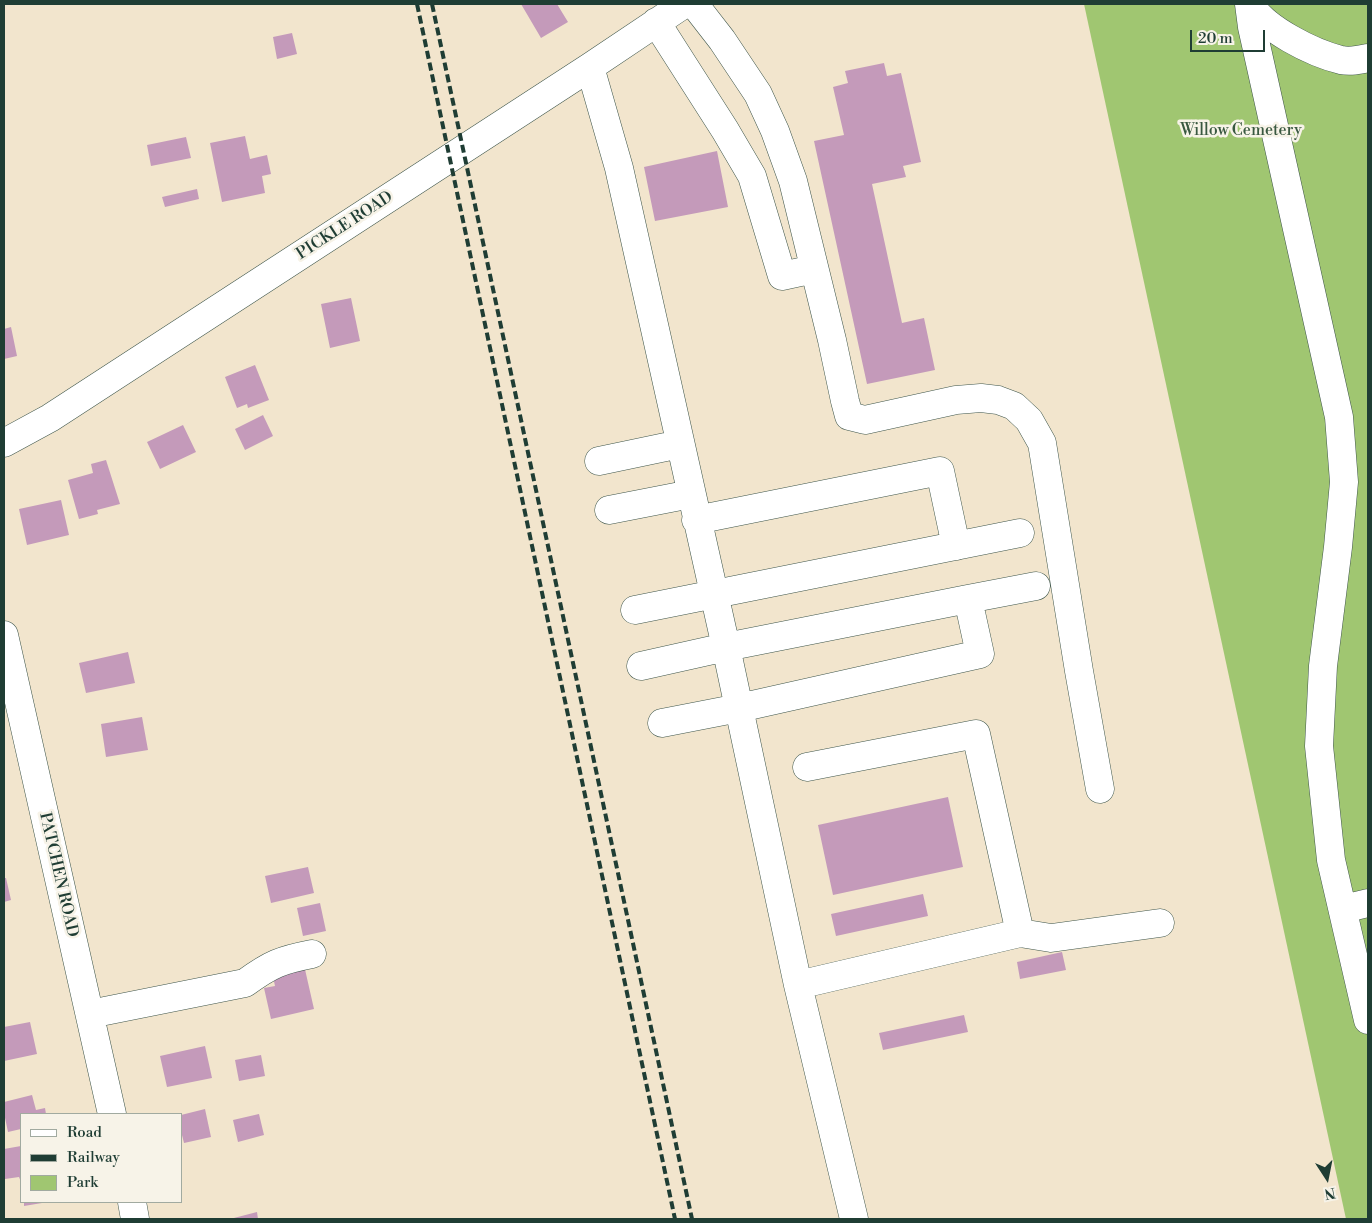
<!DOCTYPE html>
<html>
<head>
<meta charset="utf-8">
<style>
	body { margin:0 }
	#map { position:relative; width:1372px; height:1223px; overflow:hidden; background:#f2e5cd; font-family:"Libre Bodoni",serif }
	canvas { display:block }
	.frame { position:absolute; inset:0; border:5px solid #1f3d34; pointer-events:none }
	.legend { position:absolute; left:20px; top:1113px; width:162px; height:90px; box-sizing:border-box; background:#f7f3e8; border:1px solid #a1aaa0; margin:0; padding:6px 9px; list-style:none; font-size:15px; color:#1f3d34 }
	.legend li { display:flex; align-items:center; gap:10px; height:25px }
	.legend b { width:25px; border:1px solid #a1aaa0 }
	.north { position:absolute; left:1302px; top:1153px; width:50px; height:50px; -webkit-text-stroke:4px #f7f3e8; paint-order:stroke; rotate:169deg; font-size:14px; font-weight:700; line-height:20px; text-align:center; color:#1f3d34 }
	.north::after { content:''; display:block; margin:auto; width:18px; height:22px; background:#1f3d34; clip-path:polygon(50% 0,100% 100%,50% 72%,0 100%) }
	.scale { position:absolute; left:1190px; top:30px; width:75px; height:22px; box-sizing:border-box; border:2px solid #1f3d34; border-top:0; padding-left:6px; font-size:15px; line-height:18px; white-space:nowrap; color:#1f3d34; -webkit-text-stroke:4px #f7f3e8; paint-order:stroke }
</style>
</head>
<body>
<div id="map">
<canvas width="1372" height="1223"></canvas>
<div class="frame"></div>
<ul class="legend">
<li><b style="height:6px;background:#fff"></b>Road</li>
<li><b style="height:6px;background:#1f3d34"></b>Railway</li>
<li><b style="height:14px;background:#a0c671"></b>Park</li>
</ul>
<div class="north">N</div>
<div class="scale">20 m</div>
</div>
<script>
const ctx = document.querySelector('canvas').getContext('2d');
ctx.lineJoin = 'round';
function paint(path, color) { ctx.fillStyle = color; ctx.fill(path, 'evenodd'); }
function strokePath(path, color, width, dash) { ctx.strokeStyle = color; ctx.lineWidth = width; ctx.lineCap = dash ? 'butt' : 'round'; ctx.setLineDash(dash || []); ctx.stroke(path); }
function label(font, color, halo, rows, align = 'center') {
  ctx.font = font + ' "Libre Bodoni",serif'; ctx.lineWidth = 5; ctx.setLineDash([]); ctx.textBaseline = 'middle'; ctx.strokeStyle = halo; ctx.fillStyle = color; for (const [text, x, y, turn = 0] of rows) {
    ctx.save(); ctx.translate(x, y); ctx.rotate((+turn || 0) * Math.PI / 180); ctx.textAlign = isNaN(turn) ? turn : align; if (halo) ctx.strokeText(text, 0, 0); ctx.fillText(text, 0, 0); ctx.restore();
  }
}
const green = new Path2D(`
	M 1084,4 L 1368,4 L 1368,1219 L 1346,1219 Z`);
const building = new Path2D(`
	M 521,4 L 557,4 L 568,22 L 541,38 Z
	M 292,33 L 297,54 L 277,59 L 273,37 Z
	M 884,63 L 887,76 L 901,73 L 921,162 L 903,166 L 906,177 L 872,184 L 902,323 L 924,318 L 935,370 L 867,384 L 814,141 L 844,135 L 833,87 L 848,83 L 845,71 Z
	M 245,136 L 250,159 L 267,155 L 271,174 L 262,176 L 265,193 L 222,202 L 210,143 Z
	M 186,137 L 191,158 L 151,166 L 147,145 Z
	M 717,151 L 728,207 L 655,221 L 644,167 Z
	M 197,189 L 199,199 L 165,207 L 162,197 Z
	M 351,298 L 360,341 L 330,348 L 321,304 Z
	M 11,327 L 17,356 L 4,359 L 4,329 Z
	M 255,365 L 269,400 L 248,408 L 247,404 L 237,408 L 225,377 Z
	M 263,415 L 273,436 L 245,450 L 235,429 Z
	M 183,425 L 196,452 L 160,469 L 147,442 Z
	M 106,460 L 120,504 L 97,510 L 98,514 L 79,519 L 68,480 L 93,473 L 91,464 Z
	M 61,500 L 69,535 L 27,545 L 19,509 Z
	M 128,652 L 135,683 L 86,693 L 79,663 Z
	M 142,717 L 148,750 L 106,757 L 101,724 Z
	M 948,797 L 963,867 L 833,895 L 818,825 Z
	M 308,867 L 314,893 L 271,903 L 265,876 Z
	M 4,878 L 6,878 L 11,900 L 4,902 Z
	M 923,894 L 928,916 L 836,936 L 831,914 Z
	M 320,903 L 326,931 L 303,936 L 297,908 Z
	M 1062,952 L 1066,970 L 1020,979 L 1017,962 Z
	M 304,965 L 314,1009 L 271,1019 L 264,988 L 275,986 L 272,972 Z
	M 964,1015 L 968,1032 L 883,1050 L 879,1033 Z
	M 30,1022 L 37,1054 L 4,1061 L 4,1027 Z
	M 205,1046 L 212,1078 L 167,1087 L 160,1056 Z
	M 261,1055 L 265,1076 L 239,1081 L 235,1060 Z
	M 32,1095 L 36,1110 L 45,1108 L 46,1114 L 21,1114 L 21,1129 L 8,1132 L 4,1113 L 4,1102 Z
	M 205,1109 L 211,1137 L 184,1143 L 181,1131 L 181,1115 Z
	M 259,1114 L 264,1135 L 238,1142 L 233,1120 Z
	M 21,1146 L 21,1182 L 19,1177 L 5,1179 L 4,1149 Z
	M 24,1202 L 42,1202 L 42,1203 L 24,1206 Z
	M 257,1212 L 258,1219 L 230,1219 Z`);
const minor = new Path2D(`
	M 694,4 L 722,40 L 758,94 L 775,131 L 793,181 L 832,340 L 845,401 L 849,416 L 865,420 L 956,400 L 981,398 L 998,400 L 1014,406 L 1029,420 L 1042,443 L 1079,671 L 1100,789
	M 1249,4 L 1252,27 L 1339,417 L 1344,482 L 1338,547 L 1323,666 L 1319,746 L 1331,860 L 1368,1020
	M 1250,4 C 1264,29 1313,53 1341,60 C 1350,62 1359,60 1368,58
	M 656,22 L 725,130 L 752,176 L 782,276 L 814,269
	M 590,67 L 619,168 L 726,647 L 798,985 L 854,1219
	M 4,443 L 50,418 L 590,67 L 684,4
	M 599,461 L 680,444
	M 609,510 L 691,494
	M 696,520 L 940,471 L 956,546
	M 635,610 L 1020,533
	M 4,635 L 112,1114
	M 641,666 L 726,647 L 968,599
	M 662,723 L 739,708 L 980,654 L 968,599 L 1036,586
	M 1343,909 L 1368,903
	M 1020,933 L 1051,938 L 1160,923
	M 798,985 L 1020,933 L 976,734 L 807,767
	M 90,1014 L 245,983 C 271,964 281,960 312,954
	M 132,1202 L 135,1219`);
const rail = new Path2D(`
	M 417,4 L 675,1219
	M 432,4 L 692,1219`);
const parkNames = [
	["Willow Cemetery",1241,131]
];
const streetNames = [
	["PICKLE ROAD",345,226,-33],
	["PATCHEN ROAD",58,875,77]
];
paint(green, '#a0c671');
paint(building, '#c49aba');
strokePath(minor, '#3f564b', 29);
strokePath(minor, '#fff', 28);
strokePath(rail, '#1f3d34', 4, [8, 4]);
label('16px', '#395840', '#f7f3e8', parkNames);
label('16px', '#1f3d34', '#f7f3e8', streetNames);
</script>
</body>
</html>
